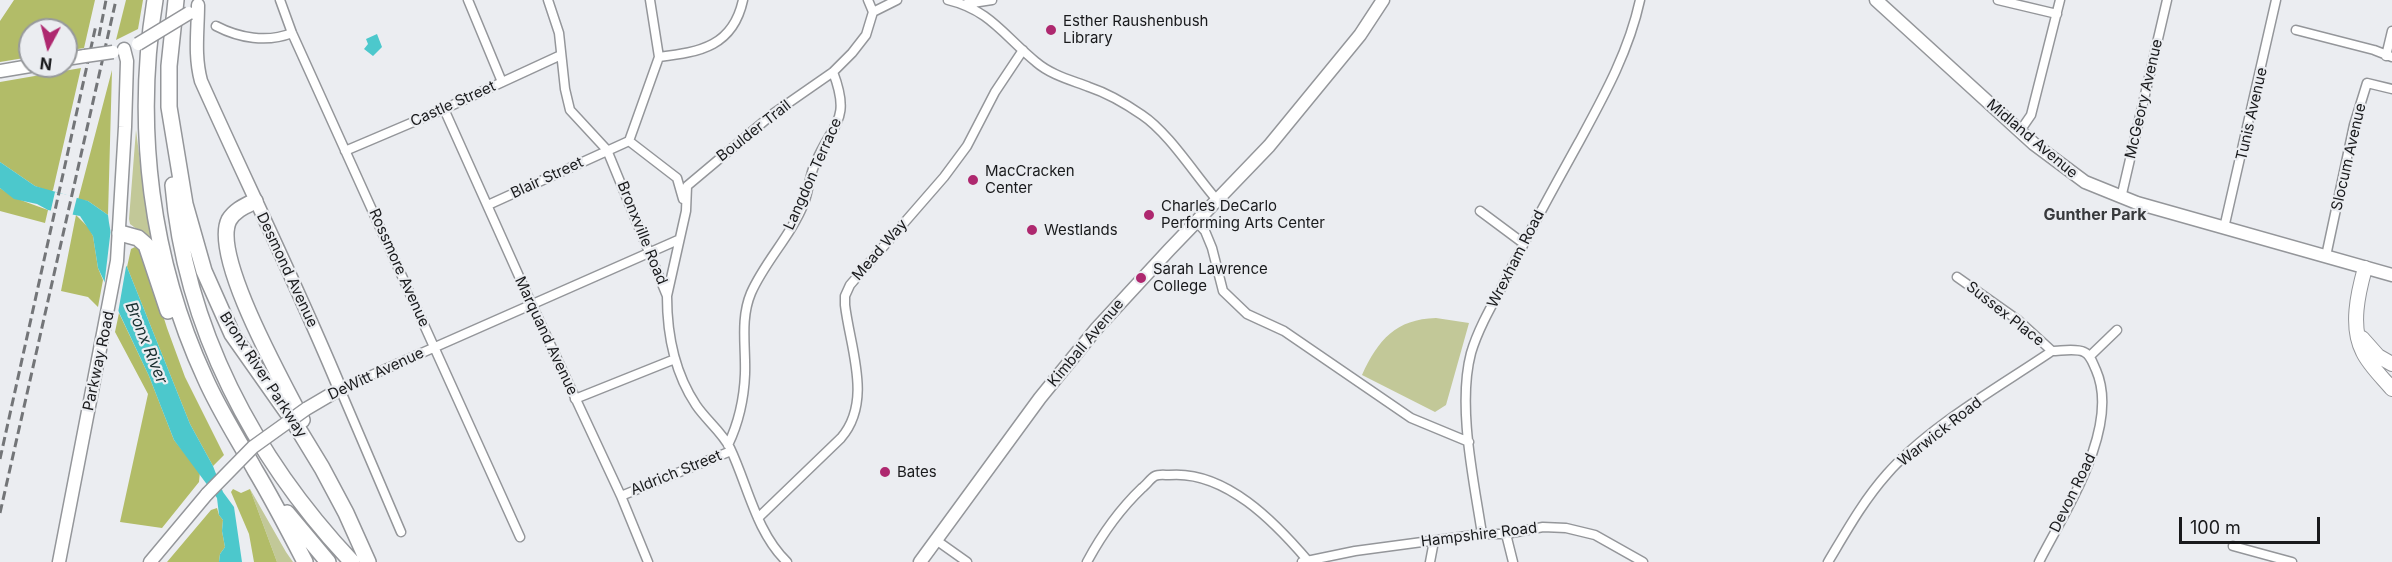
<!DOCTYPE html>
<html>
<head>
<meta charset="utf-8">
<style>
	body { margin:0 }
	#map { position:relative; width:2392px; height:562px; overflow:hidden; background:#ebedf1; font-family:Inter,sans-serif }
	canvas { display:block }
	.north { position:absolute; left:18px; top:18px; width:60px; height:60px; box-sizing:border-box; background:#ebedf1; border:2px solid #97999c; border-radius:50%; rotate:187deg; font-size:16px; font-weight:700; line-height:24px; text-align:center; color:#191a1c }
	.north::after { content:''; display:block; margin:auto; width:21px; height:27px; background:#ae286f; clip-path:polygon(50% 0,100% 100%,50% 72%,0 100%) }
	.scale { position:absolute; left:2179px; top:517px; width:141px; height:27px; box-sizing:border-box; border:3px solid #191a1c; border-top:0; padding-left:8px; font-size:18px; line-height:21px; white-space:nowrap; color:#191a1c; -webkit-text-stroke:4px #ebedf1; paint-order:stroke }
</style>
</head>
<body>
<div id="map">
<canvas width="2392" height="562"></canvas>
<div class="north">N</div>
<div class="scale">100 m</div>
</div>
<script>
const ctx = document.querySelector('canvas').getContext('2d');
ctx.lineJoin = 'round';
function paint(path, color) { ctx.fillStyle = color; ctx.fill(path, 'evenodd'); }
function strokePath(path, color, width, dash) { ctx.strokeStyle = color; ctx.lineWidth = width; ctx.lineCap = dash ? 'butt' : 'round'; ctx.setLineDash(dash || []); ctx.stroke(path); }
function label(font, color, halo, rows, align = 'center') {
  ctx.font = font + ' Inter,sans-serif'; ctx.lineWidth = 4.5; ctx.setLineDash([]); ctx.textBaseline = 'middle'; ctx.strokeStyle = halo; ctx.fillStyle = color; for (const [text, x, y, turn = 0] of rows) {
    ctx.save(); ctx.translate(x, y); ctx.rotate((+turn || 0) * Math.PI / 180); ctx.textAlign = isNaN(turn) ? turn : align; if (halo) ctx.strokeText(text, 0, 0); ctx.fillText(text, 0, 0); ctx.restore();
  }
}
const green = new Path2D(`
	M 136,130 L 146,209 L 155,255 L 142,233 L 130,224 L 129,219 Z
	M 1436,318 L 1469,323 L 1446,405 L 1435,412 L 1362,375 C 1378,340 1396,319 1436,318 Z
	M 250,489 L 286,552 L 293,562 L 277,562 Z`);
const forest = new Path2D(`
	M 14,0 L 95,0 L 84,48 L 66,51 L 66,30 L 30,30 L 30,57 L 0,62 L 0,21 Z
	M 126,0 L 143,0 L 138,29 L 116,40 Z
	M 81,68 L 53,190 L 51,192 L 35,186 L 0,162 L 0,82 Z
	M 112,70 L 108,215 L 88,201 L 78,200 Z
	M 0,188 C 15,199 31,204 48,210 L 45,223 L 0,211 Z
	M 76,215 L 89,228 L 93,236 L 98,268 L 103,280 L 98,307 L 88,297 L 61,291 Z
	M 135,247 L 143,252 L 167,328 L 185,377 L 224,455 L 213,466 L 190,424 L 127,267 L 131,249 Z
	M 119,313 L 149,376 L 174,440 L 200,472 L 199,482 L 162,528 L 120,522 L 148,394 L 115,332 Z
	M 233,489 L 241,493 L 250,489 L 277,562 L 254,562 L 249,534 L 231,492 Z
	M 217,508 L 219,515 L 223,520 L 222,531 L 225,547 L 220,554 L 219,562 L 167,562 L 211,510 Z`);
const water = new Path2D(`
	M 377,34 L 382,47 L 373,56 L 364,49 L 368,44 L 366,39 Z
	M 0,162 L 35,186 L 88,201 L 108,215 C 110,234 115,252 127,267 L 190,424 L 213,466 L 223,492 L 234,507 L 242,562 L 219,562 L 220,554 L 225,547 L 222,531 L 223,520 L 219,515 L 217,498 L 174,440 L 149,376 L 98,268 L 93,236 L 80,216 L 48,210 L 37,204 L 14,199 L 0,188 Z`);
const pier = new Path2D(`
	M 55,192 L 77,197 L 72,217 L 50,214 Z
	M 111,228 L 127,261 L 118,313 L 104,287 Z`);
const street = new Path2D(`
	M 280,0 L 292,33 L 520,537
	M 468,0 L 502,82
	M 548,0 L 559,33 L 565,89 L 570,110 L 607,150 L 667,296 C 667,335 674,372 696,405 C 706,420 722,432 730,448 C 748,486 756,532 787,562
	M 868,0 L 873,12
	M 948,0 C 990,10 1004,36 1036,62 C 1051,75 1071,80 1089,87 C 1107,93 1126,104 1142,115 C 1169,133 1195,175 1217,200
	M 1998,0 L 2057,14
	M 966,4 L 992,0
	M 216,26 C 239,38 267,43 292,33
	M 2296,30 L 2374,50 L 2392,57
	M 2386,56 L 2392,31
	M 659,57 C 701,52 733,46 743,0
	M 444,109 L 531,303 L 621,496 L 648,562
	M 2020,131 L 2031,115 L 2060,0
	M 629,141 L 659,57 L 650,0
	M 629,141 L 677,178 L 683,199
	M 345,151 L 444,109 L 561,55
	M 2121,198 L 2167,0
	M 488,205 L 629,141
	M 1480,211 L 1523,243
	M 1196,221 L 1205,231 L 1212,248 L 1223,291 L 1247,314 L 1284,331 L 1411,418 L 1469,442
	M 2224,228 L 2276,0
	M 2326,256 L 2354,125 L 2367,83 L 2392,89
	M 1957,277 L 2018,320 L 2052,351
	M 667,296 L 686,211 L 687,186 L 774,113 L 833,72 L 852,53 L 866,35 L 873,12 L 897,0
	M 2090,356 L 2117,330
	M 575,399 L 675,359
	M 728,445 C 739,422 744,399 745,374 C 746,347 740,319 751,293 C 765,261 791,236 804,203 C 809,191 809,176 815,164 C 832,122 852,122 833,72
	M 621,496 L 731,451
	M 758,518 L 841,438 C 873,401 850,348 845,305 L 845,296 L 850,285 L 944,177 L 967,146 L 995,92 L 1023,50
	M 401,532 L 340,389 L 678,240
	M 1482,534 C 1474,481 1457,406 1471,353 C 1478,329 1492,305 1504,283 C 1527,235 1553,189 1579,142 C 1604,96 1629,51 1640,0
	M 1506,534 L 1513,562
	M 936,540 L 967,562
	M 2233,546 L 2292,562
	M 1087,562 C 1102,534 1119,510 1142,488 C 1146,485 1151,478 1155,476 C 1159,474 1165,475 1169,475 C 1225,470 1275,522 1309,562
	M 1302,562 L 1355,551 L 1482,534 L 1506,534 L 1543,527 L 1566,528 L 1595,535 L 1643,562
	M 1430,562 L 1434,541
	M 1828,562 C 1846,532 1863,501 1887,474 C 1929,426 1999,387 2052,351
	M 2039,562 C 2065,511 2121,427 2096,370 C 2093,364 2091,355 2084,352 C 2076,348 2061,351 2052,351`);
const secondary = new Path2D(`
	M 1876,0 L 2034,144 L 2085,182 L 2137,203 L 2392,275
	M 198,5 C 198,31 194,55 201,81 C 247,184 297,285 340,389 L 306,409
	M 66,59 L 85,56
	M 0,71 L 30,66
	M 59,562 L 117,261 L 125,127 L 127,61 L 124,49
	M 150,562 L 207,494
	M 920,562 L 1040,398 L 1097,328 L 1169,250 L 1269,146 L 1360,35 L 1383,0`);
const primary = new Path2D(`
	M 2365,268 C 2358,293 2350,327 2363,352 C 2369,365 2382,377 2392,389
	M 2362,338 L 2378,356 L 2392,364`);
const highway = new Path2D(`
	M 155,0 C 134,127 151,261 205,378 C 219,410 238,439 255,470 C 273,500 289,531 305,562
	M 176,0 L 169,66 L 169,107 L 185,204 L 204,271 L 232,334 L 294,422 L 322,468 L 346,513 L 368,562
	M 173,185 C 185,328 254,458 352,562
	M 255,201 C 245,206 235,210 229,220 C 211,256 284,384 302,420
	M 120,233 L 138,238 L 146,245 L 168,311
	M 287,513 L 328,562`);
const rail = new Path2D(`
	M 99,36 L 106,0
	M 0,459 L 96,25
	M 0,513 L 116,0`);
const secondaryBridge = new Path2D(`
	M 138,44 L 189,13
	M 85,56 L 113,52
	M 207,494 L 253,447 L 306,409`);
const markers = [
	[1051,30,6,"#ae286f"],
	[973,180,6,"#ae286f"],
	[1149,215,6,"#ae286f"],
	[1032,230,6,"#ae286f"],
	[1141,278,6,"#ae286f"],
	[885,472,6,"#ae286f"]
];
const poiNames = [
	["Esther Raushenbush",1063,21],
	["Library",1063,38],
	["MacCracken",985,171],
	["Center",985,188],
	["Charles DeCarlo",1161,206],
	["Performing Arts Center",1161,223],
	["Westlands",1044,230],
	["Sarah Lawrence",1153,269],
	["College",1153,286],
	["Bates",897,472]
];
const streetNames = [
	["McGeory Avenue",2144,99,-77],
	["Castle Street",453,104,-24],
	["Tunis Avenue",2252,114,-77],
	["Boulder Trail",754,131,-38],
	["Midland Avenue",2032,139,40],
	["Slocum Avenue",2349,157,-77],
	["Langdon Terrace",813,174,-66],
	["Blair Street",547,178,-25],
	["Bronxville Road",642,233,68],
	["Mead Way",880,250,-49],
	["Wrexham Road",1516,259,-63],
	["Rossmore Avenue",399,268,66],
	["Desmond Avenue",287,270,65],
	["Sussex Place",2005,314,38],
	["Marquand Avenue",546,336,65],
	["Kimball Avenue",1086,343,-50],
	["Parkway Road",99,361,-78],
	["DeWitt Avenue",376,374,-25],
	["Bronx River Parkway",263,375,57],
	["Warwick Road",1940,432,-38],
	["Aldrich Street",676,473,-22],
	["Devon Road",2073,493,-64],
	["Hampshire Road",1479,535,-7]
];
const neighbourhoodNames = [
	["Gunther Park",2095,215]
];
const waterNames = [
	["Bronx River",146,343,68]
];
paint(green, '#c2c898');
paint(forest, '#b2bc68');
paint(water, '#4cc8cc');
paint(pier, '#ebedf1');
strokePath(street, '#94969a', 11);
strokePath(secondary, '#94969a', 15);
strokePath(primary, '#94969a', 16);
strokePath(highway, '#94969a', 18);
strokePath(street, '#fff', 8);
strokePath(secondary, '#fff', 12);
strokePath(primary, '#fff', 14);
strokePath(highway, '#fff', 15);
strokePath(rail, '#737578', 3, [9, 4.5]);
strokePath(secondaryBridge, '#94969a', 15, []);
strokePath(secondaryBridge, '#fff', 12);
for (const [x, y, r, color] of markers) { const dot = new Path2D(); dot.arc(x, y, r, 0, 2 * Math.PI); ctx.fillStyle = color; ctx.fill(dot); strokePath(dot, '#ebedf1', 2); }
label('15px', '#191a1c', '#ebedf1', poiNames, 'left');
label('15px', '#191a1c', '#ebedf1', streetNames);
label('bold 16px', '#383a3d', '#ebedf1', neighbourhoodNames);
label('italic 16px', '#1a3031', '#ebedf1', waterNames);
</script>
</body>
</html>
